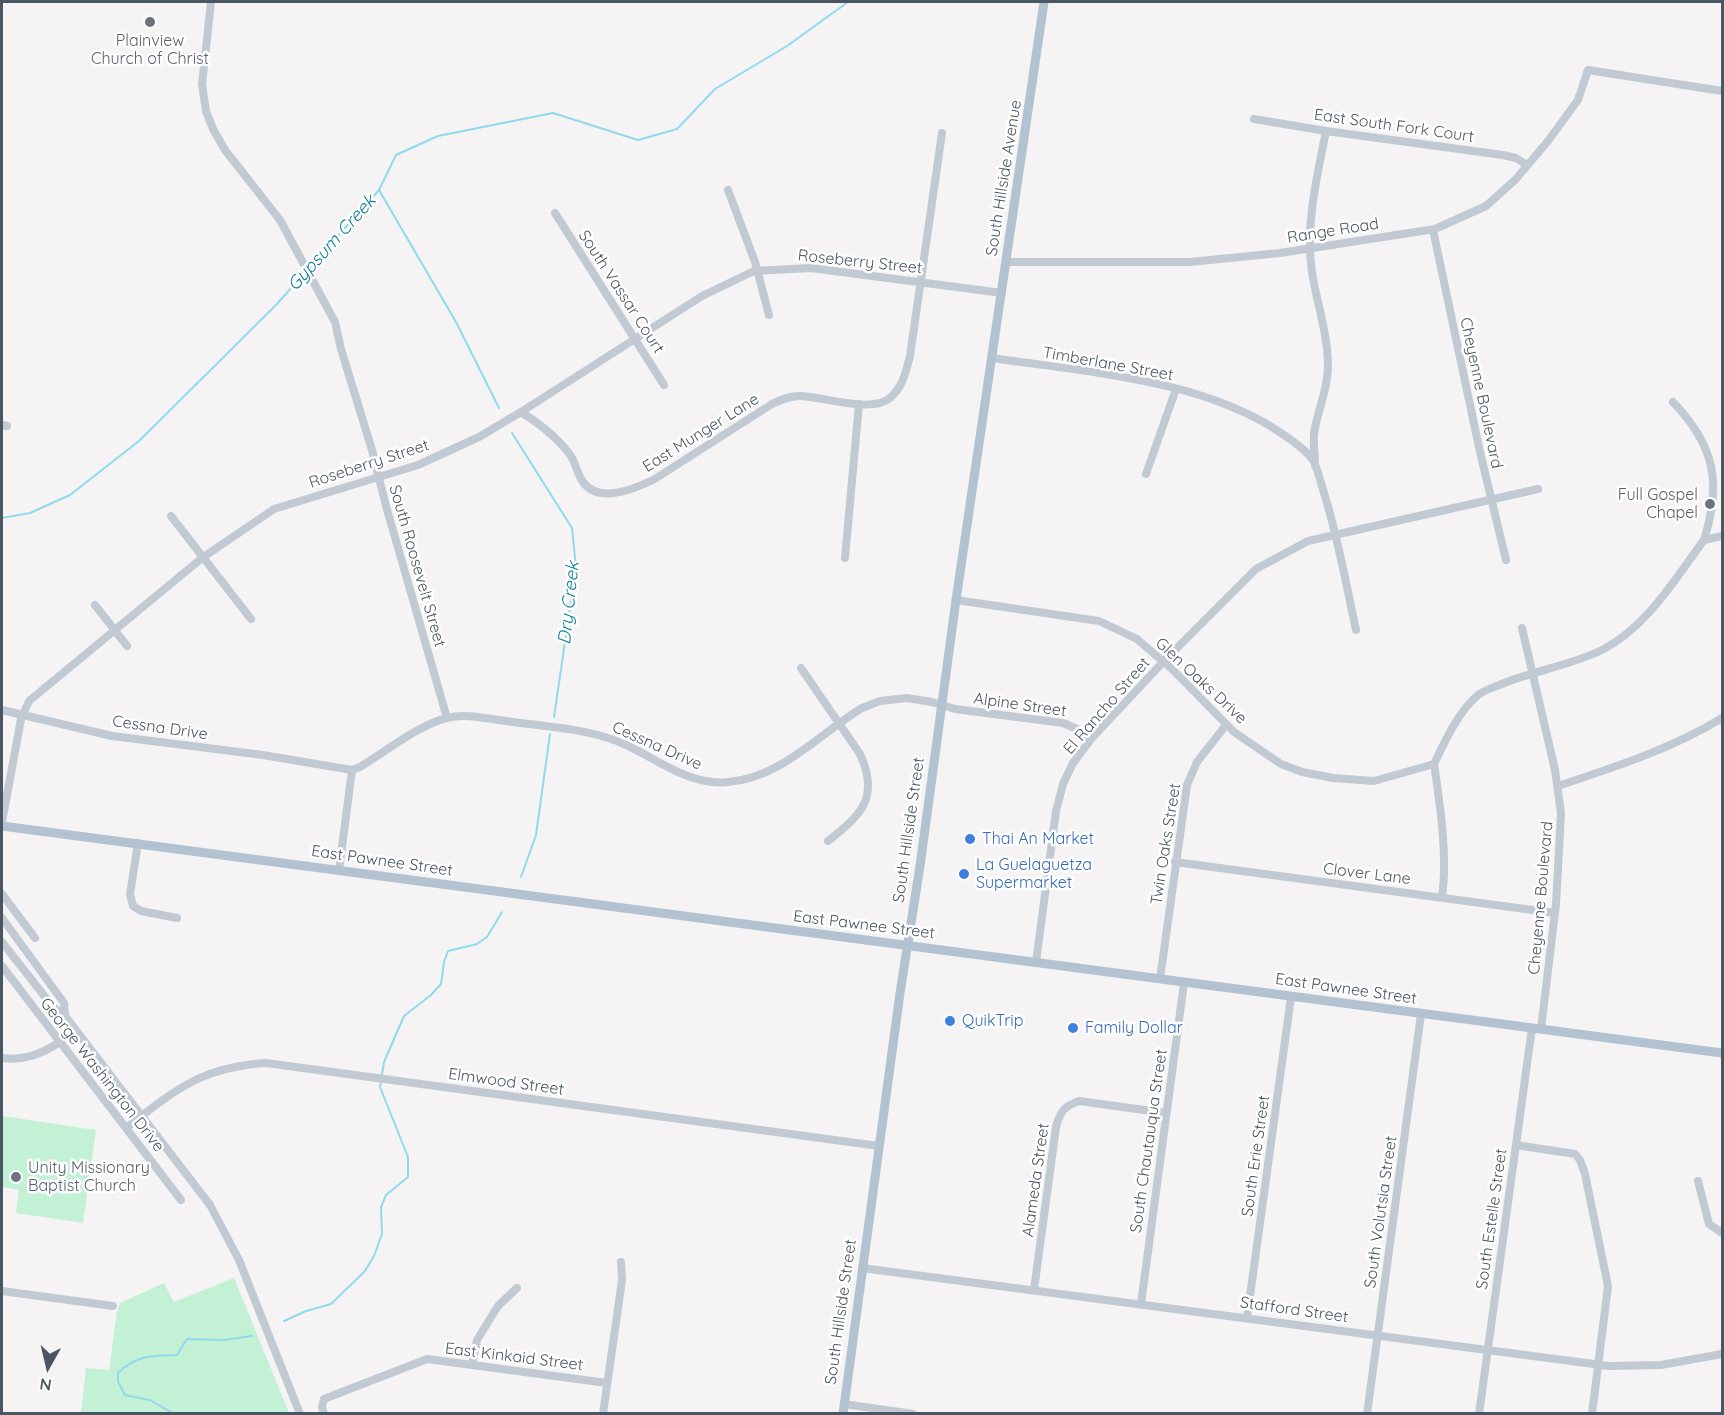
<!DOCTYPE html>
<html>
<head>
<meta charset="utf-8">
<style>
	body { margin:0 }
	#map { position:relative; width:1724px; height:1415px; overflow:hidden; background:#f5f3f3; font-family:Quicksand,sans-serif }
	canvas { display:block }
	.frame { position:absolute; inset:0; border:3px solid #4a5661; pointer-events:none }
	.north { position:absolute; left:18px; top:1337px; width:60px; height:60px; -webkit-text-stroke:4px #fff; paint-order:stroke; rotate:188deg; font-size:16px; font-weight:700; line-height:24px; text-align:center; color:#4a5661 }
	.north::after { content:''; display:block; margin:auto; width:21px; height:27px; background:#4a5661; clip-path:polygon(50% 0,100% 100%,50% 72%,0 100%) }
</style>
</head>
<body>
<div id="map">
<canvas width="1724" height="1415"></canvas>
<div class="frame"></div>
<div class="north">N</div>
</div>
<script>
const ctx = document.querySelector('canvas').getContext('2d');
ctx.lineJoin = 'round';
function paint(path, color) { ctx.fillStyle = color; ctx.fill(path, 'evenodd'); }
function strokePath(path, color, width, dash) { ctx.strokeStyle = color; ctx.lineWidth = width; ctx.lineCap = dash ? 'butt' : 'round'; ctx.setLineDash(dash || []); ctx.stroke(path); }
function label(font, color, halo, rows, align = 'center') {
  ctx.font = font + ' Quicksand,sans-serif'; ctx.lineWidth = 5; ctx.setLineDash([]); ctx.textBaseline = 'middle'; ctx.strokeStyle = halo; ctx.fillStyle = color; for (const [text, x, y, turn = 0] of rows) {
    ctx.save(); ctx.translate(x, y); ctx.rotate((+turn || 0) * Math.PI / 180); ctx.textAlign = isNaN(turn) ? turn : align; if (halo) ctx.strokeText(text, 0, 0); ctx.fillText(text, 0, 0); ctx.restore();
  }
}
const green = new Path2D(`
	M 2,1116 L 96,1130 L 83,1223 L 16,1213 L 19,1190 L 2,1187 Z
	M 234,1278 L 289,1413 L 81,1413 L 86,1368 L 109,1370 L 117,1312 L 120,1303 L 164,1283 L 174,1302 Z`);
const stream = new Path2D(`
	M 379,190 L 456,322 L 499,408
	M 512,433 L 572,528 L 576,567 L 554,717
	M 2,518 L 30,513 L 70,495 L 139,441 L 276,305 L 379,190 L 396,155 L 438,136 L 553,113 L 638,140 L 677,129 L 715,89 L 787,46 L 848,2
	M 521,877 L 536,835 L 550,734
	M 284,1321 L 306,1311 L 331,1304 L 365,1271 L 374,1256 L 382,1234 L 381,1207 L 386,1195 L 408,1177 L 408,1157 L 380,1087 L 384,1062 L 404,1016 L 431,995 L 441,984 L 444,962 L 448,951 L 477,944 L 487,937 L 502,912
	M 174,1414 L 150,1400 L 125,1395 L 118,1382 L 118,1373 C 138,1354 153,1356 177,1355 L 187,1339 L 223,1340 L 252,1336`);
const minor = new Path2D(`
	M 211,2 L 202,85 L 206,111 L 213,129 L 225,150 L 280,220 L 335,322 L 341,349 L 372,450 L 386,506 L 447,718
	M 1254,119 L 1326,131 L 1503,155 L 1516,158 L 1527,165
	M 728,190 L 755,262 L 769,315
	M 555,213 L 664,385
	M 1433,230 L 1480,452 L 1506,560
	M 1006,262 L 1190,262 L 1280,253 L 1435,229 L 1486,206 L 1515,180 L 1548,141 L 1578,100 L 1588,70 L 1722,91
	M 992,358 C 1086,372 1204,379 1284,435 C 1294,442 1308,451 1314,462 C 1318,471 1321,483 1324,493 C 1338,537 1346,584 1356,630
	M 1673,402 C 1715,446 1722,483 1704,540
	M 521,412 C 540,424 558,438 571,456 C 576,464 577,474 583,482 C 599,504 634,489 653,480 L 772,404 C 781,400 789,396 799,396 C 823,396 871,414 890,398 C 903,387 906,371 910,356 L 942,133
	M 2,425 L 7,426
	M 1315,466 C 1315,455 1313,444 1314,434 C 1317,411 1328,390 1328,367 C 1328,334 1317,304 1312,272 C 1305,225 1317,177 1326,131
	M 1146,474 L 1176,389
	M 171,516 L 251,619
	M 845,558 L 859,404
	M 956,600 L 1099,621 L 1137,639 L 1173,670 L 1234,732 L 1281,764 L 1302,772 L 1333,778 L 1374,781 L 1434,764 C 1445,741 1458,712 1478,695 C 1483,691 1492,688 1499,685 C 1532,671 1569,666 1602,650 C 1647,627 1675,579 1704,540 L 1722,536
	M 95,605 L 127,646
	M 1522,628 L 1555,770 L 1561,813 L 1556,904 L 1541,1029
	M 801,668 L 860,754 C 880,798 861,815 828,841
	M 2,710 L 112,736 L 263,755 L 352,770 L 360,767 C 385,752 420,724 447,718 C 465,713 488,719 506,721 C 546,727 589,728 626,745 C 659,760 690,786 728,782 C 781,778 819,734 862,708 L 880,701 L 907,698 L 932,702 L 955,709 L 1063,723 L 1077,729 L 1091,739
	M 1434,764 C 1440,804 1448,857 1442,897
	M 1558,786 C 1614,767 1672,749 1722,718
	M 2,822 L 21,719 L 29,701 L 202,558 L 274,509 L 418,465 L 479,437 L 521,412 L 702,296 L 754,271 L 811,268 L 1002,293
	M 138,843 L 130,894 L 133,906 L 141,911 L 177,918
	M 1175,862 L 1555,913
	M 339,870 L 352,770
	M 2,894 L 35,938
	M 2,918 L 64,1003 L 65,1016
	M 2,942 L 53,1007 L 65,1016 L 210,1205 L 239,1260 L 300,1414
	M 1036,962 L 1056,811 L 1063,784 L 1073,763 L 1091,739 L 1163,662 L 1256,569 L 1308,541 L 1538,489
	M 2,966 L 181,1200
	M 1160,979 L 1187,785 L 1197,762 L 1226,725
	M 2,1058 C 24,1061 41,1054 60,1042
	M 126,1128 C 175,1090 201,1067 266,1063 L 879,1146
	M 1516,1145 L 1575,1154 L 1580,1160 L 1585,1174 L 1608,1286 L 1592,1414
	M 1698,1181 L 1709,1224 L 1722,1233
	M 862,1268 L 1609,1366 L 1661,1365 L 1722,1354
	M 1034,1290 L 1056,1127 C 1060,1112 1064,1106 1079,1101 L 1166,1113
	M 2,1291 L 113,1306
	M 1141,1304 L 1184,983
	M 1247,1318 L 1291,997
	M 472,1364 L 477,1340 L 498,1306 L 517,1288
	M 844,1404 L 913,1414
	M 324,1414 L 322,1407 L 324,1399 L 427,1359 L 607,1383
	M 603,1414 L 622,1280 L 621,1262
	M 1367,1414 L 1421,1014
	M 1479,1414 L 1532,1028`);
const major = new Path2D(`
	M 2,826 L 1722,1053
	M 843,1414 L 900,993 L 920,866 L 956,600 L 1044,2`);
const markers = [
	[150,22,6,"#6b7280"],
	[1710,504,6,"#6b7280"],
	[970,839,6,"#3f7fe0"],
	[964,874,6,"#3f7fe0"],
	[950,1021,6,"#3f7fe0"],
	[1073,1028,6,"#3f7fe0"],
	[16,1177,6,"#6b7280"]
];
const worshipNames = [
	["Plainview",150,41],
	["Church of Christ",150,59],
	["Full Gospel",1698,495,"right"],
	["Chapel",1698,513,"right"],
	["Unity Missionary",28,1168,"left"],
	["Baptist Church",28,1186,"left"]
];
const streetNames = [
	["East South Fork Court",1394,126,8],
	["South Hillside Avenue",1004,178,-81],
	["Range Road",1333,231,-9],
	["Roseberry Street",860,262,6],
	["South Vassar Court",621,292,57],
	["Timberlane Street",1108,364,10],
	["Cheyenne Boulevard",1481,393,78],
	["East Munger Lane",701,433,-32],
	["Roseberry Street",369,464,-18],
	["South Roosevelt Street",417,566,74],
	["Glen Oaks Drive",1201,681,43],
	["Alpine Street",1020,705,8],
	["El Rancho Street",1107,706,-49],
	["Cessna Drive",160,728,8],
	["Cessna Drive",657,746,24],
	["South Hillside Street",909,830,-82],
	["Twin Oaks Street",1166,844,-81],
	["East Pawnee Street",382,861,8],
	["Clover Lane",1367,874,7],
	["Cheyenne Boulevard",1541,898,-85],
	["East Pawnee Street",864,925,7],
	["East Pawnee Street",1346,989,8],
	["George Washington Drive",102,1075,52],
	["Elmwood Street",506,1082,8],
	["South Chautauqua Street",1149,1141,-82],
	["South Erie Street",1256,1156,-82],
	["Alameda Street",1036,1180,-82],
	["South Volutsia Street",1381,1212,-82],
	["South Estelle Street",1492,1219,-82],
	["Stafford Street",1294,1310,8],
	["South Hillside Street",841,1312,-82],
	["East Kinkaid Street",514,1357,7]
];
const shopNames = [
	["Thai An Market",982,839],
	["La Guelaguetza",976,865],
	["Supermarket",976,883],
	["QuikTrip",962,1021],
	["Family Dollar",1085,1028]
];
const waterNames = [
	["Gypsum Creek",332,243,-48],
	["Dry Creek",569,603,-84]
];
paint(green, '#c3f1d5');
strokePath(stream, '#90daee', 2);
strokePath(minor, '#c1cad2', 8);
strokePath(major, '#b3c2d1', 9);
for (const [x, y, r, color] of markers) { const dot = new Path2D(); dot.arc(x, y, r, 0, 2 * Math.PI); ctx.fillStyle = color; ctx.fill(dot); strokePath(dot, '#fff', 2); }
label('16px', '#5b616d', '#fff', worshipNames);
label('16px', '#4a5661', '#fff', streetNames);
label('16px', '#366cbe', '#fff', shopNames, 'left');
label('italic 18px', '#0c7c9b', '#fff', waterNames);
</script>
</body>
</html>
